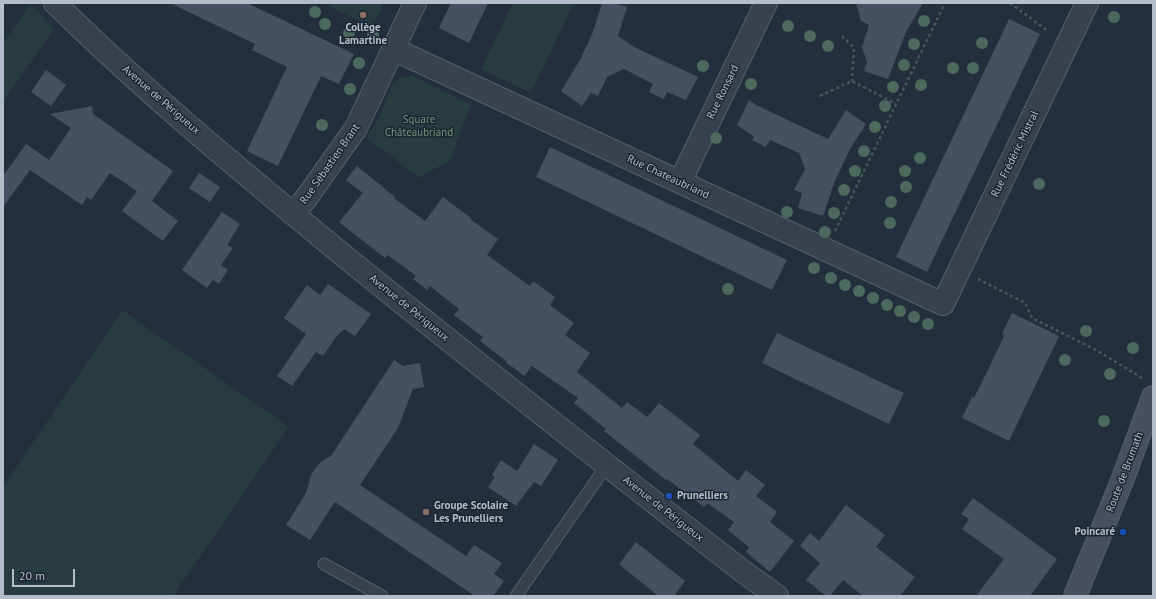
<!DOCTYPE html>
<html>
<head>
<meta charset="utf-8">
<style>
	body { margin:0 }
	#map { position:relative; width:1156px; height:599px; overflow:hidden; background:#242f3e; font-family:"PT Sans",sans-serif }
	canvas { display:block }
	.frame { position:absolute; inset:0; border:4px solid #b4bcc9; pointer-events:none }
	.scale { position:absolute; left:12px; top:569px; width:63px; height:18px; box-sizing:border-box; border:2px solid #b4bcc9; border-top:0; padding-left:5px; font-size:12px; line-height:14px; white-space:nowrap; color:#b4bcc9; -webkit-text-stroke:3px #1d2633; paint-order:stroke }
</style>
</head>
<body>
<div id="map">
<canvas width="1156" height="599"></canvas>
<div class="frame"></div>
<div class="scale">20 m</div>
</div>
<script>
const ctx = document.querySelector('canvas').getContext('2d');
ctx.lineJoin = 'round';
function paint(path, color) { ctx.fillStyle = color; ctx.fill(path, 'evenodd'); }
function strokePath(path, color, width, dash) { ctx.strokeStyle = color; ctx.lineWidth = width; ctx.lineCap = dash ? 'butt' : 'round'; ctx.setLineDash(dash || []); ctx.stroke(path); }
function label(font, color, halo, rows, align = 'center') {
  ctx.font = font + ' "PT Sans",sans-serif'; ctx.lineWidth = 3; ctx.setLineDash([]); ctx.textBaseline = 'middle'; ctx.strokeStyle = halo; ctx.fillStyle = color; for (const [text, x, y, turn = 0] of rows) {
    ctx.save(); ctx.translate(x, y); ctx.rotate((+turn || 0) * Math.PI / 180); ctx.textAlign = isNaN(turn) ? turn : align; if (halo) ctx.strokeText(text, 0, 0); ctx.fillText(text, 0, 0); ctx.restore();
  }
}
const green = new Path2D(`
	M 323,3 L 384,3 L 372,27 Z
	M 513,3 L 574,3 L 531,93 L 481,69 Z
	M 31,4 L 54,29 L 3,102 L 3,43 Z
	M 414,76 L 471,104 L 450,160 L 419,178 L 366,137 L 377,122 L 392,86 L 401,77 Z
	M 122,310 L 289,427 L 173,596 L 3,596 L 3,487 Z`);
const building = new Path2D(`
	M 170,3 L 247,3 L 354,54 L 339,84 L 321,76 L 278,166 L 247,151 L 287,67 L 252,50 L 255,44 Z
	M 451,3 L 488,3 L 469,43 L 439,28 Z
	M 602,3 L 614,3 L 627,7 L 618,36 L 634,47 L 698,77 L 686,100 L 667,92 L 664,99 L 649,92 L 653,84 L 624,69 L 607,77 L 598,96 L 591,93 L 582,106 L 561,91 L 580,60 L 593,32 Z
	M 856,3 L 923,3 L 906,32 L 888,79 L 864,71 L 867,62 L 862,47 L 869,25 L 861,21 Z
	M 1009,19 L 1040,34 L 927,272 L 896,257 Z
	M 46,70 L 66,85 L 51,106 L 31,92 Z
	M 749,100 L 756,105 L 828,139 L 846,110 L 866,124 L 850,149 L 834,183 L 823,216 L 798,208 L 802,193 L 794,190 L 805,169 L 799,153 L 770,140 L 766,147 L 752,140 L 754,137 L 737,125 Z
	M 92,106 L 93,114 L 173,171 L 152,201 L 178,221 L 163,241 L 122,211 L 137,191 L 110,173 L 91,200 L 87,197 L 82,205 L 30,170 L 3,207 L 3,176 L 26,144 L 49,160 L 71,128 L 50,114 Z
	M 550,147 L 787,260 L 772,290 L 536,177 Z
	M 357,166 L 395,197 L 394,198 L 425,221 L 443,197 L 471,218 L 470,219 L 498,239 L 487,255 L 530,286 L 533,281 L 555,297 L 550,305 L 574,323 L 565,335 L 590,353 L 577,372 L 622,408 L 627,402 L 647,417 L 659,403 L 700,435 L 693,444 L 738,481 L 746,470 L 765,485 L 756,496 L 777,512 L 770,522 L 794,541 L 770,572 L 746,552 L 749,547 L 728,530 L 734,522 L 707,503 L 704,507 L 667,479 L 666,480 L 604,431 L 606,429 L 574,403 L 578,398 L 532,366 L 524,376 L 514,368 L 506,363 L 507,362 L 480,341 L 483,337 L 454,315 L 459,309 L 430,286 L 427,290 L 413,279 L 416,276 L 388,255 L 385,258 L 339,222 L 363,193 L 346,180 Z
	M 199,173 L 220,187 L 210,202 L 189,188 Z
	M 222,212 L 240,224 L 227,245 L 233,248 L 221,265 L 228,270 L 219,284 L 213,280 L 207,288 L 182,270 Z
	M 328,284 L 371,314 L 355,336 L 344,329 L 339,334 L 338,334 L 323,356 L 316,352 L 292,386 L 277,376 L 306,334 L 284,318 L 307,285 L 320,295 Z
	M 1012,313 L 1059,336 L 1009,441 L 962,418 L 972,397 L 974,398 L 989,368 L 1004,336 L 1002,334 Z
	M 777,333 L 904,393 L 889,424 L 762,363 Z
	M 394,360 L 403,366 L 420,363 L 424,387 L 413,389 L 398,428 L 360,485 L 466,556 L 474,545 L 502,563 L 494,574 L 504,581 L 493,596 L 475,596 L 335,502 L 310,540 L 286,525 L 306,493 L 311,475 L 317,466 L 322,461 L 331,456 Z
	M 534,444 L 558,460 L 541,486 L 534,482 L 516,506 L 488,487 L 495,477 L 492,475 L 501,460 L 517,471 Z
	M 973,498 L 1057,559 L 1030,596 L 976,596 L 1004,559 L 962,529 L 969,519 L 961,514 Z
	M 846,505 L 885,535 L 876,547 L 915,577 L 900,596 L 863,596 L 843,580 L 830,596 L 826,596 L 806,580 L 820,563 L 800,546 L 810,533 L 819,541 Z
	M 636,542 L 685,581 L 674,596 L 658,596 L 619,564 Z`);
const path = new Path2D(`
	M 1010,3 L 1049,32
	M 842,36 L 854,48 L 852,81
	M 820,96 L 852,81 L 896,104
	M 835,231 L 945,3
	M 978,279 L 1025,303 L 1032,318 L 1098,351 L 1142,378`);
const service = new Path2D(`
	M 324,564 L 382,596
	M 516,596 L 607,465`);
const minor = new Path2D(`
	M 393,49 L 943,304 L 1087,3
	M 680,182 L 766,3
	M 293,214 L 307,197 L 356,128 L 415,3`);
const tertiary = new Path2D(`
	M 55,3 C 144,91 241,171 338,251 C 471,359 606,465 741,570 L 777,596`);
const secondary = new Path2D(`
	M 1075,596 L 1122,481 L 1153,397`);
const trees = [
	[315,12],
	[1114,17],
	[924,21],
	[325,24],
	[788,26],
	[349,33],
	[373,35],
	[810,36],
	[982,43],
	[914,44],
	[828,46],
	[359,63],
	[904,65],
	[703,66],
	[953,68],
	[973,68],
	[751,84],
	[921,85],
	[893,87],
	[350,89],
	[885,106],
	[322,125],
	[875,127],
	[716,138],
	[864,151],
	[920,158],
	[855,171],
	[905,171],
	[1039,184],
	[906,187],
	[844,190],
	[891,202],
	[787,212],
	[834,213],
	[890,223],
	[825,232],
	[814,268],
	[831,278],
	[845,285],
	[728,289],
	[859,291],
	[873,298],
	[887,305],
	[900,311],
	[914,317],
	[928,324],
	[1086,331],
	[1133,348],
	[1065,360],
	[1110,374],
	[1104,421]
];
const markers = [
	[363,15,4,"#8d6e63"],
	[669,496,4,"#1a4fb4"],
	[426,512,4,"#8d6e63"],
	[1123,532,4,"#1a4fb4"]
];
const poiNames = [
	["Collège",363,28,"center"],
	["Lamartine",363,41,"center"],
	["Prunelliers",677,496],
	["Groupe Scolaire",434,506],
	["Les Prunelliers",434,519],
	["Poincaré",1115,532,"right"]
];
const streetNames = [
	["Rue Ronsard",723,92,-64],
	["Avenue de Périgueux",161,100,41],
	["Rue Frédéric Mistral",1015,154,-64],
	["Rue Sébastien Brant",330,164,-55],
	["Rue Chateaubriand",668,177,25],
	["Avenue de Périgueux",409,308,39],
	["Route de Brumath",1125,472,-69],
	["Avenue de Périgueux",663,509,38]
];
const parkNames = [
	["Square",419,120],
	["Châteaubriand",419,133]
];
paint(green, '#263c3f');
paint(building, '#455162');
strokePath(service, '#565f6c', 13);
strokePath(minor, '#565f6c', 24);
strokePath(tertiary, '#565f6c', 24);
strokePath(secondary, '#565f6c', 24);
strokePath(path, '#44595c', 2.5, [3, 3]);
strokePath(service, '#38414e', 11);
strokePath(minor, '#38414e', 22);
strokePath(tertiary, '#38414e', 22);
strokePath(secondary, '#465061', 22);
ctx.fillStyle = '#4b6a5d';
for (const [x, y] of trees) { ctx.beginPath(); ctx.arc(x, y, 6, 0, 2 * Math.PI); ctx.fill(); }
for (const [x, y, r, color] of markers) { const dot = new Path2D(); dot.arc(x, y, r, 0, 2 * Math.PI); ctx.fillStyle = color; ctx.fill(dot); strokePath(dot, '#1d2633', 1.5); }
label('bold 11px', '#b4bcc9', '#1d2633', poiNames, 'left');
label('11px', '#b4bcc9', '#1d2633', streetNames);
label('11px', '#6b9a76', '#1d2633', parkNames);
</script>
</body>
</html>
